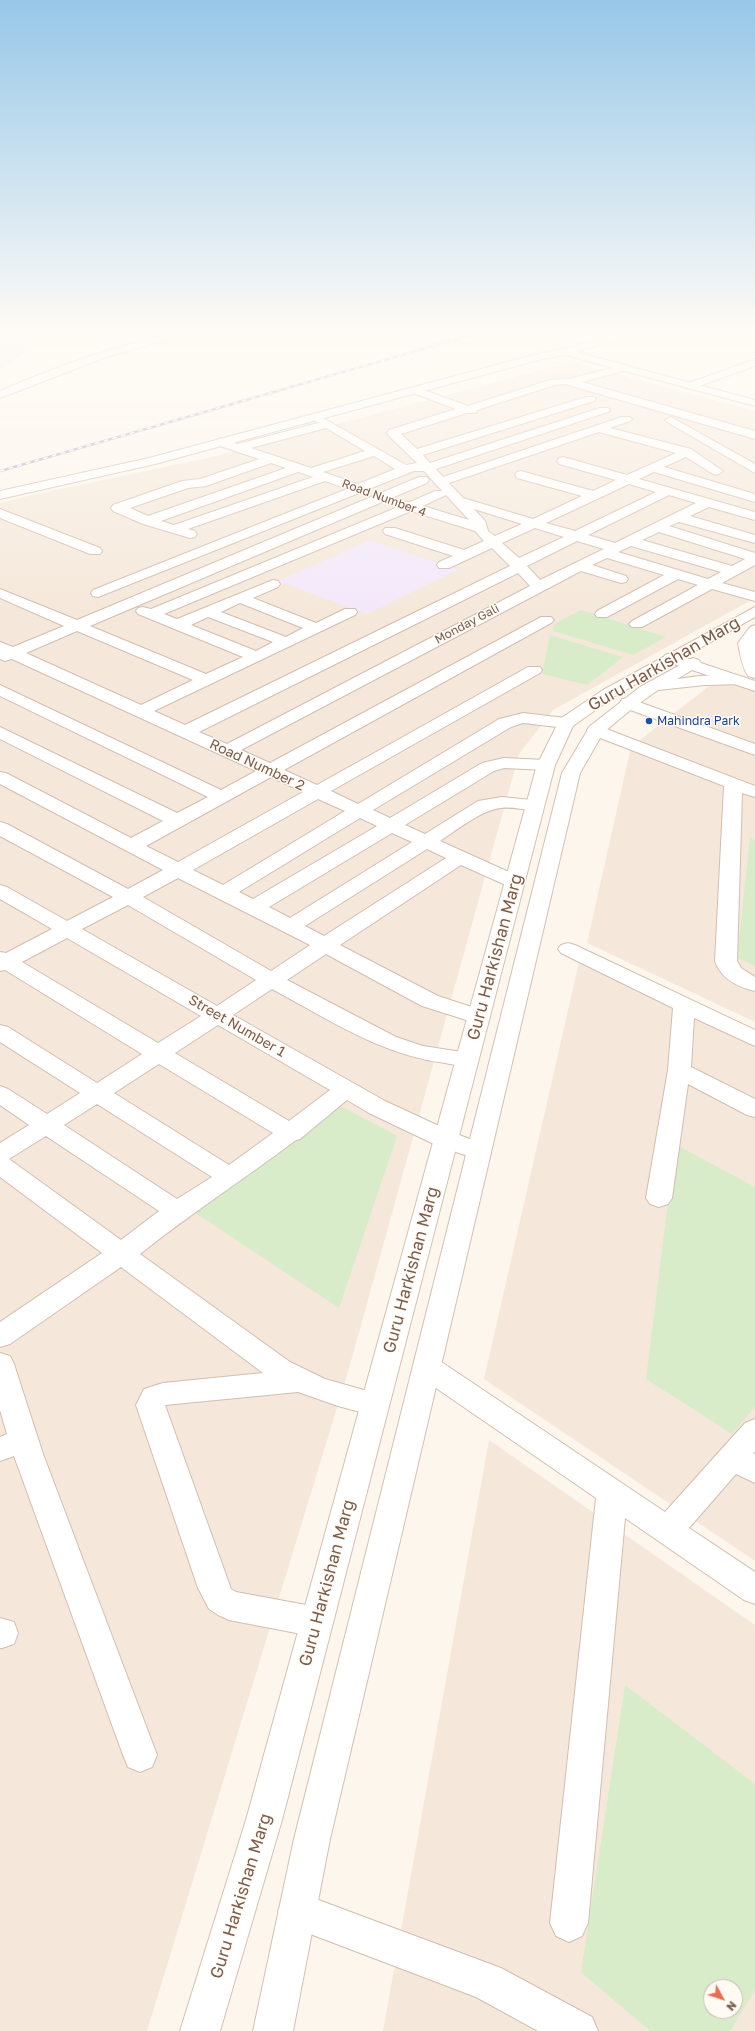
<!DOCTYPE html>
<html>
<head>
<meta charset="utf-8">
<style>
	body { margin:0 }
	#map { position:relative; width:755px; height:2031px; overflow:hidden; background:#fdf6ec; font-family:"Golos Text",sans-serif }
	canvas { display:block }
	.north { position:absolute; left:703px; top:1979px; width:40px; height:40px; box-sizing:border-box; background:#fffaf3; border:1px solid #cabbb1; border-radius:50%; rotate:130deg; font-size:11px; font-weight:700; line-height:16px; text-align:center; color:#7a5c4d }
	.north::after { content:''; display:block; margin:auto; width:14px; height:18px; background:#e76f51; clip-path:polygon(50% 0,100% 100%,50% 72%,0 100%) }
</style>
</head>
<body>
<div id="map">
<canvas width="755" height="2031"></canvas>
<div class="north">N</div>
</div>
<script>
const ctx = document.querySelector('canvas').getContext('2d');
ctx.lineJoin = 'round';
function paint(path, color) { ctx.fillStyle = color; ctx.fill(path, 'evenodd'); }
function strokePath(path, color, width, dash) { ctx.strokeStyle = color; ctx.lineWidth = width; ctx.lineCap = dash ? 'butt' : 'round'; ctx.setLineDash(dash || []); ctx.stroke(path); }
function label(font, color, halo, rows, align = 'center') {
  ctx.font = font + ' "Golos Text",sans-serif'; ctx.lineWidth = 3; ctx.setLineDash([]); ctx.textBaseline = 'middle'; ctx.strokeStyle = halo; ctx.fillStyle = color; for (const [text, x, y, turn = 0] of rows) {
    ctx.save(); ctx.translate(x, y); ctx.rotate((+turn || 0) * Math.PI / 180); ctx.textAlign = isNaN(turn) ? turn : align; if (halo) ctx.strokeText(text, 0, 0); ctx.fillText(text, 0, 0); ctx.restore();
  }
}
const residential = new Path2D(`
	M 572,362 L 755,411 L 755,598 L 553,710 L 519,754 L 350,1365 L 147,2031 L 0,2031 L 0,503 L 32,495 L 216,456 Z
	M 718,679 L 755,691 L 755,1022 L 587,943 L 631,747 Z
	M 579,962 L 755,1046 L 755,1561 L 484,1379 Z
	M 489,1440 L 755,1625 L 755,2031 L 383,2031 ZM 711,1987 L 735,1987 L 735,2011 L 711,2011 Z`);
const industrial = new Path2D(`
	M 0,329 L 61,329 L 0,370 Z`);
const education = new Path2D(`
	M 370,540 L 458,570 L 367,614 L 278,581 Z`);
const green = new Path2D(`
	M 581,610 L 666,637 L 633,655 L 553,631 L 554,624 Z
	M 550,635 L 623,657 L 587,685 L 542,674 Z
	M 750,837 L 755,840 L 755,966 L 737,958 Z
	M 339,1105 L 397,1136 L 339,1308 L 194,1212 Z
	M 675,1144 L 755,1187 L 755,1407 L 732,1434 L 646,1379 Z
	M 625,1685 L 755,1784 L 755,1990 L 730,2031 L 650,2031 L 581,1972 ZM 711,1987 L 735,1987 L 735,2011 L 711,2011 Z`);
const minor = new Path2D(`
	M 190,329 L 209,329 L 208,331 L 155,343 L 104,358 L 0,398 L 0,391 C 61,364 124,343 190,329 Z
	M 631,329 L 647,329 L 646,331 L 569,354 L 561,354 L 560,352 L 561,350 Z
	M 755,359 L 755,366 L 694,388 L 690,389 L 685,386 L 686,384 Z
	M 623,365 L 628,368 L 627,370 L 582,382 L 755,431 L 755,439 L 565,384 L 555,385 L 477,410 L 476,413 L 467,413 L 401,434 L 417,449 L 586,397 L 594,397 L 596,399 L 594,401 L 423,455 L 430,463 L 600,408 L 608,408 L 610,410 L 608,412 L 436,469 L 443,477 L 622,417 L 630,417 L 632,419 L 630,421 L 610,428 L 691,449 L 723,471 L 717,475 L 713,474 L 686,457 L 664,467 L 755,494 L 755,502 L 654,472 L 639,479 L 755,512 L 755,520 L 709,507 L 690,516 L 755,535 L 755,543 L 679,522 L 669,526 L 755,553 L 755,565 L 722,583 L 755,592 L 755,601 L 712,589 L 642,627 L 632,627 L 629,624 L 632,621 L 698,585 L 678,579 L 607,617 L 597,617 L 595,614 L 597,611 L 664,575 L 607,558 L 592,565 L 626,576 L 628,579 L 626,582 L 621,583 L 581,571 L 241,750 L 270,763 L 541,617 L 551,617 L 554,620 L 551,623 L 284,770 L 317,785 L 528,667 L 540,667 L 542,670 L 540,673 L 331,791 L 358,804 L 499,719 L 523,713 L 566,718 L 572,719 L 574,723 L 572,727 L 566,728 L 523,723 L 511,727 L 373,810 L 390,818 L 482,763 L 504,758 L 546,760 L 552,761 L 555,765 L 552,769 L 546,770 L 504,768 L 494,771 L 405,825 L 425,834 L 478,801 L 502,797 L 541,801 L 544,805 L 541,809 C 528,812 514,806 501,808 C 481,810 457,830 440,841 L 522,878 L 525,882 L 522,886 L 515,888 L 508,886 L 461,865 L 340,945 L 438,996 L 487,1012 L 490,1017 L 487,1022 L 479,1024 L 422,1006 L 326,954 L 287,980 L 396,1037 L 423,1046 L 475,1054 L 478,1059 L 475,1064 C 465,1067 455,1065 445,1063 C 381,1055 328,1019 272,989 L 233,1015 L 385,1101 L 454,1133 L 488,1146 L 491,1152 L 488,1158 L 479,1160 L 436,1145 L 369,1113 L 347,1100 L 300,1139 L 296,1140 C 244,1179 190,1214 140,1254 L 290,1362 L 325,1379 L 385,1396 L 389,1404 L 385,1412 L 375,1416 L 338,1406 L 298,1392 L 165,1405 L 231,1589 L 236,1592 L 317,1607 L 329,1611 L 333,1622 L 329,1633 L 317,1637 L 229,1620 L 218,1615 L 209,1609 L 198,1588 L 136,1405 L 144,1389 L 163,1383 L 263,1373 L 121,1267 L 10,1344 L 0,1347 L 0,1322 L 102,1253 L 0,1177 L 0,1143 L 29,1125 L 0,1105 L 0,1086 L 8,1089 L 47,1114 L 80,1093 L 0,1042 L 0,1025 L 8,1027 L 97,1083 L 142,1054 L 5,970 L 0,971 L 0,952 L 6,953 L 52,929 L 0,899 L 0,885 L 7,887 L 67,921 L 113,897 L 0,836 L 0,822 L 7,824 L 128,889 L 163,870 L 0,784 L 0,772 L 6,773 L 131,838 L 163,821 L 0,739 L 0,727 L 177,813 L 208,797 L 0,696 L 0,685 L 221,790 L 256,771 L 12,659 L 5,661 L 0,659 L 0,642 L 13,647 L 64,626 L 0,598 L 0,589 L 77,620 L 419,477 L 427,477 L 429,480 L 427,483 L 90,626 L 206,674 L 243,657 L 138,614 L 136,611 L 138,608 L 143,607 L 151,609 L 398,507 L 396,504 L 398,501 L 410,502 L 435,491 L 442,491 L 424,471 L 414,471 L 369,489 L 368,493 L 359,493 L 98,597 L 93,596 L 91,593 L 93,590 L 347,489 L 325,481 L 188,529 L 195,531 L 197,534 L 195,537 L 190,538 L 143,524 L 113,511 L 111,508 L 113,505 L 182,481 L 200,479 L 259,459 L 217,445 L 215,442 L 221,438 L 238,444 L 318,423 L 310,417 L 316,414 L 406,465 L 417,463 L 389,436 L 387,433 L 389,430 L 456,409 L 413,393 L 411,391 L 413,389 L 421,389 L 468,406 L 550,380 L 569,379 ZM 326,428 L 365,451 L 311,468 L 251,448 ZM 599,432 L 676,453 L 627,475 L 563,457 L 559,458 L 557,461 L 559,464 L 616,480 L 593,491 L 521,471 L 517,472 L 515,475 L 517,478 L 582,496 L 533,519 L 463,498 L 449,483 ZM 374,456 L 395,469 L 358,484 L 323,472 ZM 271,463 L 286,468 L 148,516 L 130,508 L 188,488 L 206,486 ZM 298,472 L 313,477 L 174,525 L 161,521 ZM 629,484 L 656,492 L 575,531 L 546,523 ZM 446,495 L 469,520 L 423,506 ZM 669,495 L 696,503 L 615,543 L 588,535 ZM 474,509 L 522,524 L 495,536 L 488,531 L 485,521 ZM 411,511 L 475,531 L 484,541 L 464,550 L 395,528 L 385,528 L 383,531 L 385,534 L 453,556 L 439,562 L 437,565 L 439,568 L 449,568 L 492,548 L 510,566 L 185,725 L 154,711 L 355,615 L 357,612 L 355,609 L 345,609 L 316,623 L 253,598 L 278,587 L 280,584 L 278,581 L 273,580 L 177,619 L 164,614 ZM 535,528 L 564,537 L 519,558 L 502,543 ZM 659,532 L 745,559 L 732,566 L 642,540 ZM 577,541 L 604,549 L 540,580 L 527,566 ZM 631,546 L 721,572 L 708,579 L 618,552 ZM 518,573 L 530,586 L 227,744 L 199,732 ZM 240,603 L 303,628 L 286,637 L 221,612 ZM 208,617 L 273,642 L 256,651 L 191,625 ZM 77,631 L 193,680 L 141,705 L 26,653 ZM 271,777 L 303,792 L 178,862 L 146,846 ZM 318,799 L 345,811 L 223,885 L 193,870 ZM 360,818 L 377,826 L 253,899 L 239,892 ZM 392,833 L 412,842 L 290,918 L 269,907 ZM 427,849 L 446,858 L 324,936 L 305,926 ZM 178,878 L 310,945 L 271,971 L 143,897 ZM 128,905 L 256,980 L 217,1006 L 82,929 ZM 67,938 L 201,1016 L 158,1043 L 22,962 ZM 218,1025 L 330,1090 L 289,1121 L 175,1053 ZM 159,1064 L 273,1133 L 229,1165 L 114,1093 ZM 97,1104 L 212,1177 L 177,1199 L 64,1125 ZM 46,1136 L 159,1211 L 121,1240 L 9,1159 Z
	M 671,417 L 755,464 L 755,473 L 667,422 L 665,420 Z
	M 0,509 L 100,548 L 102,551 L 100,554 L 90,554 L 0,518 Z
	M 628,698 L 755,744 L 755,755 L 622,707 L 620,703 L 622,699 Z
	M 596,725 L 755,786 L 755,797 L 742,793 L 737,961 L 741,968 L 755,977 L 755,991 C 738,987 721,979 715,961 L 724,786 L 590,734 L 587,730 L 590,726 Z
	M 568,943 L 575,945 L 755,1030 L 755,1046 L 694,1018 L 691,1067 L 755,1099 L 755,1117 L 747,1115 L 688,1084 L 672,1198 L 668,1204 L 659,1207 L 650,1204 L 646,1198 L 668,1070 L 673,1008 L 561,953 L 558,949 L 561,945 Z
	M 0,1353 L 10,1356 L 14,1364 L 43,1454 L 157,1755 L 152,1767 L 140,1772 L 128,1767 L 123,1755 L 14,1456 L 0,1461 L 0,1437 L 7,1434 L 0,1410 Z
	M 427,1356 L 437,1359 L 665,1512 L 745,1423 L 755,1419 L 755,1452 L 753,1453 L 755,1454 L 755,1483 L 736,1474 L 689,1528 L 755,1572 L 755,1604 L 744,1600 L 625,1518 L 588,1923 L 582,1936 L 569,1942 L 556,1936 L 550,1923 L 596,1498 L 417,1375 L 413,1367 L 417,1359 Z
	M 0,1618 L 14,1622 L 18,1633 L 14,1644 L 2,1648 L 0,1648 Z
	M 297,1892 L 501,1968 L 592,2017 L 598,2031 L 538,2031 L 476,1997 L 284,1924 L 278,1911 L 284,1898 Z`);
const tertiary = new Path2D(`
	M 565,349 L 755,400 L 755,406 L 565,355 L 542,359 L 155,464 L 0,499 L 0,491 L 149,458 L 537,354 Z
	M 671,653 L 755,681 L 755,691 L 665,661 L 663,658 L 665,655 Z`);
const secondary = new Path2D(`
	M 755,607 L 755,617 L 615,696 L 573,726 L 555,765 L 282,1820 L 220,2031 L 180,2031 L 246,1820 L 537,765 L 560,719 L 603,690 Z
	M 755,625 L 755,678 L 748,676 C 742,667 740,654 738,643 L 750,627 Z
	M 693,658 L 699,660 L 701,663 L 699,666 L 677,679 C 699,676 724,672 746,678 L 748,681 L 746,684 L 705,685 L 658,690 L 634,707 L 603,733 L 580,773 L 330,1839 L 293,2031 L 253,2031 L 294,1839 L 562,773 L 590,726 L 640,687 Z`);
const rail = new Path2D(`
	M 0,471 L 492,329`);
const markers = [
	[649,721,4,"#1a4fb4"]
];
const farStreetnames = [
	["Road Number 4",384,498,20],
	["Monday Gali",467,624,-28]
];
const farTransitnames = [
	["Mahindra Park",657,721]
];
const streetNames = [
	["Road Number 2",257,765,25],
	["Street Number 1",237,1026,30]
];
const nearStreetnames = [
	["Guru Harkishan Marg",664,664,-30],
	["Guru Harkishan Marg",495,957,-75],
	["Guru Harkishan Marg",411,1270,-75],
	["Guru Harkishan Marg",327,1583,-75],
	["Guru Harkishan Marg",241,1896,-73]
];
paint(residential, '#f5e8da');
paint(industrial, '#efe9e4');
paint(education, '#f3e8fa');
paint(green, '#d8ecc9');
strokePath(minor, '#d1beb0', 2);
strokePath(tertiary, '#d1beb0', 2);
strokePath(secondary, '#d6c0b0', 2);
paint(minor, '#fff');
paint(tertiary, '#fff');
paint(secondary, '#fff');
strokePath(rail, '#b9a8c9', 2.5);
strokePath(rail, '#fffaf3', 1.5, [4.5]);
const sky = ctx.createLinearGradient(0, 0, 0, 613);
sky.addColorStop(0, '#97c7e8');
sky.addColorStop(0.54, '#fefbf6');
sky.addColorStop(1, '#fefbf600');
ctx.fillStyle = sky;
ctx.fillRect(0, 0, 755, 613);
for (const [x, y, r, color] of markers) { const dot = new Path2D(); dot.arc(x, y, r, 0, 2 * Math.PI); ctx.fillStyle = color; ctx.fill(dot); strokePath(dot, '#fffaf3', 1.5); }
label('12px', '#7a5c4d', '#fffaf3', farStreetnames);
label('12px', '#164399', '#fffaf3', farTransitnames, 'left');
label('14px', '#7a5c4d', '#fffaf3', streetNames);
label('17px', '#7a5c4d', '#fffaf3', nearStreetnames);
</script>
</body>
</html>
